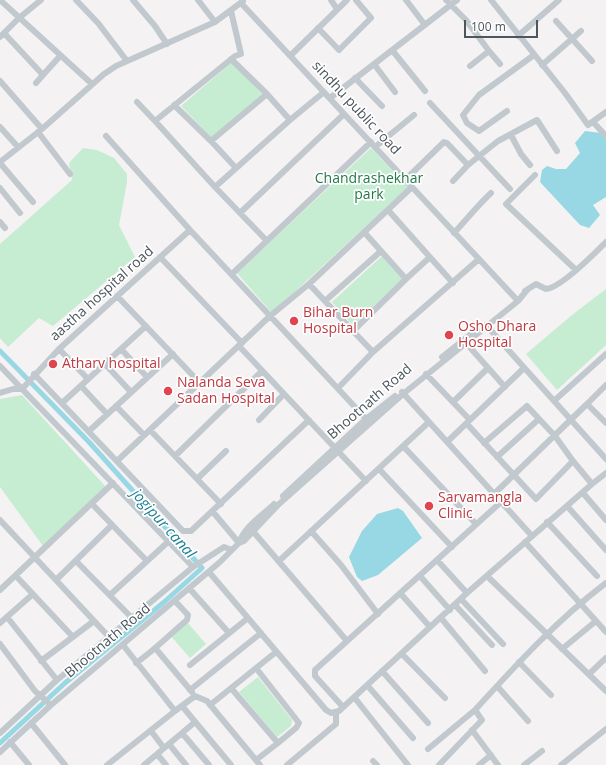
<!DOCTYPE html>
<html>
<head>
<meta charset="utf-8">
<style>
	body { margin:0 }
	#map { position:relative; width:606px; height:765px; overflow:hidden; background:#f4f2f2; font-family:"Open Sans",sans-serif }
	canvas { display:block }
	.scale { position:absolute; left:464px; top:20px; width:74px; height:18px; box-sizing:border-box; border:2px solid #4b565d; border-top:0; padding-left:5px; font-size:12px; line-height:14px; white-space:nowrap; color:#4b565d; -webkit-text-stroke:3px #fff; paint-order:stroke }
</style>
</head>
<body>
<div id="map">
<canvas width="606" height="765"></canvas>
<div class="scale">100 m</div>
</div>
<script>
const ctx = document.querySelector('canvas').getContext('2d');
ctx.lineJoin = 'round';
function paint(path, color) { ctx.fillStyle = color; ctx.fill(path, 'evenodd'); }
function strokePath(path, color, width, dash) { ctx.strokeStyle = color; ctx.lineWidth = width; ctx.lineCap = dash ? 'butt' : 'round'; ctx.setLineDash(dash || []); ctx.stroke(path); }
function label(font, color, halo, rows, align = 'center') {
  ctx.font = font + ' "Open Sans",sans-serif'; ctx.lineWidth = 3.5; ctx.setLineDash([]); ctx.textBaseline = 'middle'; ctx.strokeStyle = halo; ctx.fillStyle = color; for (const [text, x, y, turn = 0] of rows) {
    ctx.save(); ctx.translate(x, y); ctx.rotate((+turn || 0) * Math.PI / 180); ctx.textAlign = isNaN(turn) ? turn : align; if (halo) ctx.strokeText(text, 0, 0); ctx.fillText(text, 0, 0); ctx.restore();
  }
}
const green = new Path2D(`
	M 232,62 L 264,96 L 213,139 L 181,106 Z
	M 83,148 L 97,150 L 114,158 L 127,174 L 127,182 L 119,225 L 135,257 L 53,326 L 39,318 L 8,347 L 0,338 L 0,244 L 72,180 L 69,163 Z
	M 371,148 L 408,187 L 272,313 L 237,273 Z
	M 382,256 L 402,279 L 353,326 L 332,302 Z
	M 606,289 L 606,345 L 557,390 L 526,354 L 572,315 Z
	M 22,395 L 106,487 L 43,546 L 0,487 L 0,399 Z
	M 187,622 L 206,644 L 190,658 L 170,635 Z
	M 258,677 L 292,720 L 291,726 L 277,737 L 239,692 Z`);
const water = new Path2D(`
	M 585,131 L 601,133 L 606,139 L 606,197 L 593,205 L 600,215 L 589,228 L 580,225 L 540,182 L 542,170 L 547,166 L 556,169 L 566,169 L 580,153 L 575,143 Z
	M 398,508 L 403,511 L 422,538 L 378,575 L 362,581 L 357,577 L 349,557 L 362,531 L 377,514 Z`);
const canal = new Path2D(`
	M 0,351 L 89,442 L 202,568 L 163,603 L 65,683 L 0,743`);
const minor = new Path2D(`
	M 0,0 L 92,84
	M 76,0 L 98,23 L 127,61
	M 133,0 L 155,26 L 167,44
	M 198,0 L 215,22
	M 331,0 L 337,9
	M 406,0 L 425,25
	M 446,0 L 466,20 L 489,51 L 470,66
	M 491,0 L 565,93 L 588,125 L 606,112
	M 241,3 L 518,301
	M 556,21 L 592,61
	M 318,28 L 339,50 L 371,18 L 356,0
	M 4,33 L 43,75 L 60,56
	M 518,36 L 559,0
	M 0,37 L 19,18 L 41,0
	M 392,50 L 425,91
	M 489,51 L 500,64
	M 290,56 L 347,0
	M 231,59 L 267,94 L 211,141 L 236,168
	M 374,64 L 395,92
	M 542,65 L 581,31
	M 355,78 L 382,106
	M 0,81 L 42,129
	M 36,83 L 43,75
	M 324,92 L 290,120 L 215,187 L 240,213 L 344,114
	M 267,94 L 290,120
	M 330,98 L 457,0
	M 137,102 L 155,121
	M 430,103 L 510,189
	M 174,105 L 211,141
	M 507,111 L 479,131 L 467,123 L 463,115 L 479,95 L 534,55
	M 593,122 L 606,136
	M 0,127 L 18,147
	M 38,132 L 70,174
	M 511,135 L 521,154 L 530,165
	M 106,136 L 190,230 L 369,422
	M 375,147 L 414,115
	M 0,162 L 42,129 L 104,74 L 116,66 L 215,22 L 243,1
	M 0,163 L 33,202
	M 535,175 L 506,204 L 576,270
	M 405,180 L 444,142 L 447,143 L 468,165
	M 453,181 L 468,165 L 498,141 L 537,120 L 557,151
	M 215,187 L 155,121 L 235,56 L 241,54 L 231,11
	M 0,188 L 20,213
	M 388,210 L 453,283
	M 240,213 L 267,241
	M 0,222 L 5,228
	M 454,233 C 467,219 478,205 491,193
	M 160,257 L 242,343
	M 232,274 L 371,142
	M 406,279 L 430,257
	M 309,284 L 353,331 L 406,279 L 364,232
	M 525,291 L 536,284 L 546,289 C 561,288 595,253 606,242
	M 118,297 L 200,383
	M 325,301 L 381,251
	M 486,325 L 606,459
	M 353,331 L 373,352
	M 466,343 L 505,387
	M 239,346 L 366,481
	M 59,349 L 88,379
	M 121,349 L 147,377
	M 442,357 L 476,330
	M 105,364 L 131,392
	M 0,366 L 193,567
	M 34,374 L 183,531 L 191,531 L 309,420
	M 426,374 L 470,420
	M 81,386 L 107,414
	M 338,388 L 373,352 L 479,259
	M 402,392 L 532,536
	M 0,393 L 13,389 L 22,389 L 59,349 L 190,230
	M 555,400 L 606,354
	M 453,402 L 488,368
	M 62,403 L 146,326
	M 587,404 L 606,385
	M 116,406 L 144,435
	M 259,420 L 284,394
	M 150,430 L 221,504
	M 89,431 L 173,354
	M 447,442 L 524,368
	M 484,443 L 527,406 L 555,436 L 573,461
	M 403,446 L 476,524
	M 175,456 L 262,371
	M 497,457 L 539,419
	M 117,461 L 270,316 L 309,284 L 412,187
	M 379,469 L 452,547
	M 197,479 L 226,451
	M 592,484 L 606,473
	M 583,493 L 606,520
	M 494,494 L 587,404 L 606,423
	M 283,496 L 366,419 L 395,396
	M 92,504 L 147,561
	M 567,506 L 606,550
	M 213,512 L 239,543
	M 0,520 L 110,638
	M 547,522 L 597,576
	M 251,529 L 347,641
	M 311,531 L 341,565 L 378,614
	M 525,542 L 606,632
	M 239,543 C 244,527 263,515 274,504
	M 437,560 L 467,593
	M 76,561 L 132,618
	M 279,561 L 429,422
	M 209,572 L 326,710 L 331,713 L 339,711 L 467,593 L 592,484 L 573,461 L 536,499 L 467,424
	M 16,576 L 73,637
	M 420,576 L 450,610
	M 487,576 L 606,691
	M 56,580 L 112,525
	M 189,588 L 229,633
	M 0,590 L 113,483
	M 401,594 L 430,627
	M 110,595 L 169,541
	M 461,599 L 503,644
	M 455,605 L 492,645
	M 7,617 L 57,680
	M 441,618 L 485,671
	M 0,623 L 33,594
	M 0,644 L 35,691 L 51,705
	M 123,645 L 175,711 L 195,696 L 207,701 L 260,765
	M 156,649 L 192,692
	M 562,649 L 596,621
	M 402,654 L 445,698
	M 41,661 L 94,621
	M 519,662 L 551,695
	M 136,663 C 155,650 170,634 187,620 L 188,615 L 175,601
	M 190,665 L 248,618
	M 382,671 L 428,723
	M 589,674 L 606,658
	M 367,685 L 413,738
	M 497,686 L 528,721
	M 231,688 L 278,743 L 296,728 L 299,723 L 256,668
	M 190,690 L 261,633
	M 354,697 L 408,765
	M 210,705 L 276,652
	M 182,706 L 231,765
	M 343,707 L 315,676 L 315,670 L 501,502
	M 31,723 L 65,765
	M 472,730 L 498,765
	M 151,731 L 164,748
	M 0,733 L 57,680 L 193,567 L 224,547 L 232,550
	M 182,733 L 209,765
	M 10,742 L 29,765
	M 169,744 L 186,765
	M 428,749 L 475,710
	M 0,752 L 51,705 L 220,562 L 239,543 L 244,541 L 279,504 L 403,394 L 518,301 L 527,290
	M 157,754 L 166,765
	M 256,760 L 278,743
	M 373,761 L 377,765
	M 107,765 L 175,711
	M 144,765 L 195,722
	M 287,765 L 336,724 L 336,713
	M 439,765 L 482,720 L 475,710 C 516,665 557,620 606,583
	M 479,765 L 491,755
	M 524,765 L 542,751
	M 561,765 L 606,729`);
const markers = [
	[294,321,5,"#e0444e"],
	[449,335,5,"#e0444e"],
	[53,364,5,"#e0444e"],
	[168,391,5,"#e0444e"],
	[429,506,5,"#e0444e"]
];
const streetNames = [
	["sindhu public road",356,108,47],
	["aastha hospital road",102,294,-42],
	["Bhootnath Road",370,402,-41],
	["Bhootnath Road",108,641,-40]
];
const parkNames = [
	["Chandrashekhar",369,179],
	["park",369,195]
];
const healthNames = [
	["Bihar Burn",303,313],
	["Hospital",303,329],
	["Osho Dhara",458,327],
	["Hospital",458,343],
	["Atharv hospital",62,364],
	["Nalanda Seva",177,383],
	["Sadan Hospital",177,399],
	["Sarvamangla",438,498],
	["Clinic",438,514]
];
const waterNames = [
	["jogipur canal",163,524,48]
];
paint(green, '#c6ecd2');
paint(water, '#97d8e4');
strokePath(canal, '#97d8e4', 5);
strokePath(minor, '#c1c9ce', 6);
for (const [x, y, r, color] of markers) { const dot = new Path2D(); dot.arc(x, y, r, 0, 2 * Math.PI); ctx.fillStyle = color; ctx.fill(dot); strokePath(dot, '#fff', 1.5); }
label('14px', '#4b565d', '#fff', streetNames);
label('14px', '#227948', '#fff', parkNames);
label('14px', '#be3a42', '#fff', healthNames, 'left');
label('italic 15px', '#1b7f92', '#fff', waterNames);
</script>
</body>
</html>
